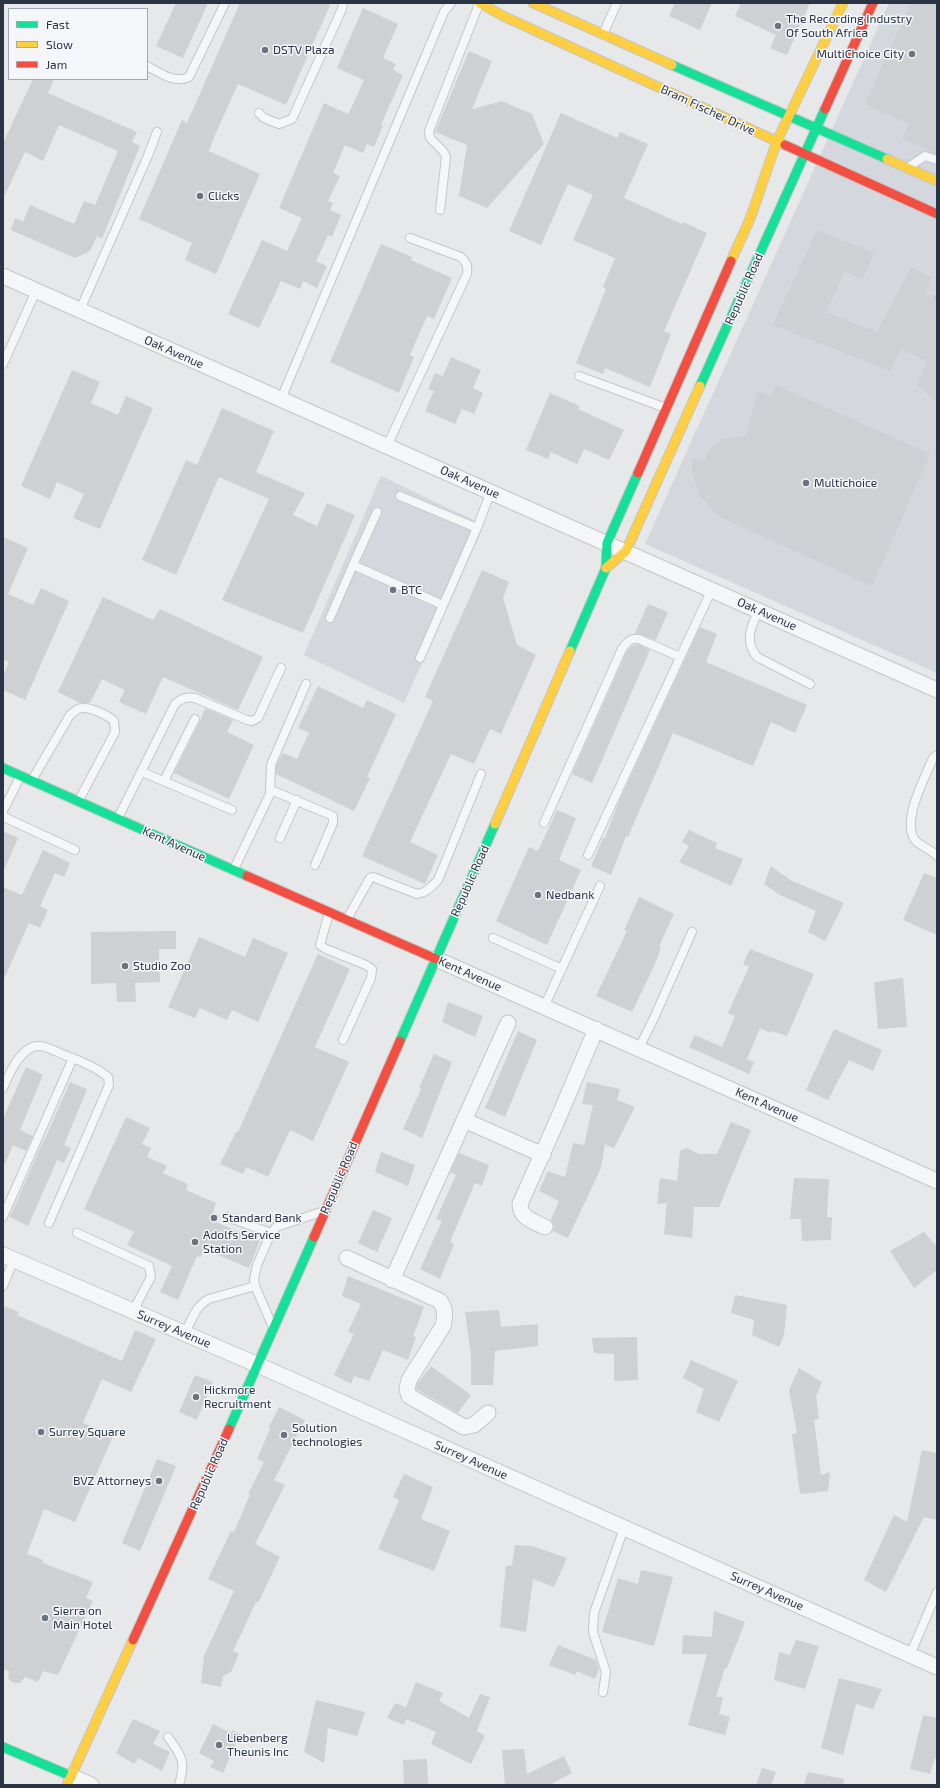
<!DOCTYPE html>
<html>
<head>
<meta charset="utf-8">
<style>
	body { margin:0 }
	#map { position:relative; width:940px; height:1788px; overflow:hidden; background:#e6e8ea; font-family:"Exo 2",sans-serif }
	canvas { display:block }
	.frame { position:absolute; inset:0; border:4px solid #2b3445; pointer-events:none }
	.legend { position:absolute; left:8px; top:8px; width:140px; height:72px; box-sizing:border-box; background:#f4f6f9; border:1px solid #a4a8b1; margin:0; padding:5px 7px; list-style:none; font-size:12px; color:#2b3445 }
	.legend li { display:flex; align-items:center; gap:8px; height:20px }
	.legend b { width:20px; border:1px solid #a4a8b1 }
</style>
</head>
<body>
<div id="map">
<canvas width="940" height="1788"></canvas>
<div class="frame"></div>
<ul class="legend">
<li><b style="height:5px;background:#16e098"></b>Fast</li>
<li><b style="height:5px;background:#ffcf43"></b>Slow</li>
<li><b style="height:5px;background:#f24e42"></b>Jam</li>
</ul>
</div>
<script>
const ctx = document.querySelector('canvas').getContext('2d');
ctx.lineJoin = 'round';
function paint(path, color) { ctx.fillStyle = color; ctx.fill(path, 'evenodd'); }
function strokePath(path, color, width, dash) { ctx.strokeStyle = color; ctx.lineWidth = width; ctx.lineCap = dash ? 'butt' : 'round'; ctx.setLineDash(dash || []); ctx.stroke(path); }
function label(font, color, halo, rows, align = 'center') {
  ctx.font = font + ' "Exo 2",sans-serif'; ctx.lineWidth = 3; ctx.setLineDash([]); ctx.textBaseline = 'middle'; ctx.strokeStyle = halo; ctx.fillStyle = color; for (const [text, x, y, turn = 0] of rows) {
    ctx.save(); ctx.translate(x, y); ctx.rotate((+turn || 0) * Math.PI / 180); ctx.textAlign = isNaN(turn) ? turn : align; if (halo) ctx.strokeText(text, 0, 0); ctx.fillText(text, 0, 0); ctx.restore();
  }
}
const built = new Path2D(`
	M 889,3 L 937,3 L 937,673 L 645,544 Z
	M 381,476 L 484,525 L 404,703 L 304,655 Z`);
const building = new Path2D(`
	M 176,3 L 208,3 L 183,58 L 156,46 Z
	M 240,3 L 331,3 L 286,105 L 238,84 L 215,135 L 209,151 L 260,174 L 216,274 L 185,260 L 192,243 L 139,219 L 182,120 L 187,123 Z
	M 675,3 L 712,3 L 700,30 L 669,16 Z
	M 741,3 L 810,3 L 787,55 L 770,48 L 776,35 L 735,16 Z
	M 911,3 L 937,3 L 937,154 L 902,138 L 909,124 L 865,104 Z
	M 363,8 L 398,24 L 383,58 L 396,64 L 393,70 L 403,75 L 381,125 L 383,126 L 374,147 L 367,144 L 363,153 L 345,145 L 333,173 L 340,176 L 328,201 L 333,203 L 330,210 L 341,215 L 332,237 L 328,235 L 316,261 L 327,266 L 317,288 L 303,281 L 300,289 L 281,281 L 259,328 L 228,314 L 262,240 L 287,251 L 302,218 L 279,208 L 324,103 L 348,114 L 353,104 L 364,80 L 337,68 Z
	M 469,51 L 492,61 L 472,109 L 502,101 L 532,114 L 544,144 L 487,208 L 459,196 L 467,145 L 435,132 Z
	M 33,79 L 54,79 L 48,93 L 137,132 L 132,142 L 140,146 L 102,239 L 97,236 L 90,251 L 75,258 L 11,230 L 15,218 L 23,222 L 30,205 L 74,224 L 84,201 L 95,205 L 118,151 L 59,125 L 43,161 L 25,152 L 3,199 L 3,143 Z
	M 561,113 L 617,138 L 620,132 L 648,144 L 624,198 L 682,224 L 683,222 L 707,233 L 664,331 L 671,334 L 650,387 L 605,368 L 603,374 L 576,363 L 606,289 L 603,287 L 615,258 L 573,240 L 593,195 L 568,184 L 541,245 L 509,231 Z
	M 817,230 L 874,253 L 862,280 L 845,271 L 826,312 L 877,332 L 911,267 L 931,277 L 926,295 L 937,299 L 937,402 L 917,385 L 927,361 L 901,349 L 890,371 L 773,325 Z
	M 381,244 L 412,257 L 411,260 L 452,278 L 434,319 L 427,316 L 410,355 L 414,357 L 399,393 L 330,362 Z
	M 451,357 L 481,370 L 473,388 L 483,393 L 474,414 L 462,409 L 455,424 L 425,411 L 434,391 L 428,389 L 435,373 L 443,376 Z
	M 72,370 L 100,382 L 91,403 L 118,415 L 126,396 L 153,408 L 100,529 L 73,518 L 84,494 L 57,482 L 50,499 L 21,486 Z
	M 776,385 L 930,454 L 872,586 L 720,517 L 699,495 L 692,472 L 692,459 L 705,461 L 710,449 L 722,439 L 746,436 L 758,391 L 771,396 Z
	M 550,393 L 580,406 L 578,409 L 624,430 L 609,460 L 584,449 L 577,464 L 551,452 L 548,459 L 526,450 Z
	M 222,408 L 274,431 L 256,472 L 305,493 L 293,515 L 317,526 L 327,503 L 355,515 L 303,633 L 222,600 L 269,499 L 219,477 L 176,575 L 142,560 L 186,460 L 197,465 Z
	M 3,537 L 28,548 L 8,594 L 33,605 L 41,588 L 69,601 L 25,700 L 3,690 L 3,675 L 9,662 L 3,659 Z
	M 482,570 L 509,582 L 503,598 L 517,645 L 536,655 L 501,734 L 490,729 L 474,764 L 451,754 L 410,842 L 438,855 L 425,884 L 362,856 L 433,701 L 425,697 Z
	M 103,597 L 153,620 L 160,609 L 263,657 L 238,710 L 163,677 L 146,714 L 119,702 L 125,690 L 102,679 L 90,703 L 80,703 L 58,692 Z
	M 648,604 L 668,612 L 656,640 L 635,633 Z
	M 700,627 L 717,634 L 706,662 L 807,705 L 795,733 L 771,722 L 753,766 L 673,733 L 628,837 L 626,836 L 611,875 L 591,866 L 603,838 L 605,838 L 619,801 Z
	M 638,644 L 650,650 L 592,783 L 572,774 L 627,651 L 632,646 Z
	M 318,686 L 363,708 L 367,700 L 396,714 L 367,777 L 370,778 L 354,811 L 276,774 L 276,766 L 283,753 L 297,759 L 309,733 L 298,728 Z
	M 205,708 L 233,720 L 227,732 L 254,745 L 229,799 L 174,773 L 200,721 Z
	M 557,810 L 576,818 L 559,860 L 581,870 L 547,945 L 496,921 L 529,847 L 538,851 Z
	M 689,830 L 717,843 L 715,848 L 743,859 L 731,886 L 679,862 L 689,846 L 682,842 Z
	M 3,831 L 18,838 L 3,872 Z
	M 43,850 L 70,863 L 64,877 L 55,873 L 40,906 L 48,910 L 40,928 L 29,923 L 3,981 L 3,887 L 22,895 Z
	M 771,866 L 790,880 L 844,903 L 825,941 L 808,932 L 816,911 L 780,895 L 764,884 Z
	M 924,873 L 937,878 L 937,935 L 903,920 Z
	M 639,897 L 674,914 L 666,931 L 659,947 L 661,948 L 654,966 L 632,1012 L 596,996 L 627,931 L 624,930 Z
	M 176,931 L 176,949 L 159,949 L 160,982 L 135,983 L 136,1002 L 117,1002 L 116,983 L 91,984 L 91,932 Z
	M 199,937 L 245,957 L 253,938 L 288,953 L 258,1022 L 232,1010 L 227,1020 L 200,1008 L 195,1018 L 168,1007 Z
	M 750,949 L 814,974 L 787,1036 L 772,1031 L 771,1033 L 760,1028 L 747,1059 L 754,1062 L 749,1074 L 689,1047 L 695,1035 L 722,1047 L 735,1016 L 728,1013 L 749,967 L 743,964 Z
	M 318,954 L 350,969 L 315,1047 L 349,1062 L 313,1141 L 290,1130 L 268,1177 L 246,1167 L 243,1174 L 220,1164 L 236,1132 L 238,1132 Z
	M 903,978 L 907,1027 L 878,1029 L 874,982 Z
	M 448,1002 L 483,1016 L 475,1037 L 442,1022 Z
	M 834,1029 L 882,1050 L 873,1071 L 849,1060 L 828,1100 L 806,1090 Z
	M 518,1031 L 537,1040 L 505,1117 L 485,1108 Z
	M 434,1054 L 452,1062 L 422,1138 L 403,1129 L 421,1089 L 419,1088 Z
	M 26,1067 L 43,1075 L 20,1130 L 33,1136 L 26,1151 L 13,1145 L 3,1168 L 3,1119 Z
	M 70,1082 L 87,1089 L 64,1145 L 71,1148 L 64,1163 L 57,1160 L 28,1226 L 10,1217 L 43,1141 L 44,1141 Z
	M 587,1082 L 620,1089 L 617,1100 L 635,1107 L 614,1148 L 605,1144 L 601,1168 L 568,1238 L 553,1231 L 554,1226 L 551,1220 L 559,1201 L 539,1191 L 548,1171 L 565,1177 L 573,1143 L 584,1145 L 593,1105 L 582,1104 Z
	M 126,1117 L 150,1128 L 142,1144 L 151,1148 L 147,1157 L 167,1166 L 163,1173 L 188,1184 L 186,1190 L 216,1203 L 213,1212 L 219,1215 L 216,1222 L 260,1241 L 249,1268 L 204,1249 L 201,1257 L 197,1256 L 178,1300 L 160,1292 L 172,1266 L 127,1245 L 134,1232 L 84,1209 Z
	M 731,1122 L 751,1130 L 719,1207 L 694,1207 L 692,1238 L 664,1234 L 667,1203 L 657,1204 L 660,1178 L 677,1181 L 680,1151 L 687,1148 L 699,1154 L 717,1154 Z
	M 381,1152 L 415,1165 L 408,1186 L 375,1172 Z
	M 459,1153 L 489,1165 L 482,1186 L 475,1183 L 450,1242 L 454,1244 L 440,1279 L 420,1269 L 442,1221 L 436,1219 L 456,1175 L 450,1172 Z
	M 794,1178 L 829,1179 L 827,1217 L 832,1217 L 831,1240 L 802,1241 L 801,1219 L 790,1219 Z
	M 373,1210 L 392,1218 L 377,1252 L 358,1243 Z
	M 924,1232 L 937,1247 L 937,1270 L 914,1288 L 890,1251 Z
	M 348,1276 L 424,1307 L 413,1336 L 416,1337 L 408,1360 L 383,1350 L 369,1381 L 354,1376 L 351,1384 L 334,1375 L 354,1334 L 348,1332 L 361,1304 L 342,1296 Z
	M 735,1295 L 787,1305 L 784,1335 L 779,1347 L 752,1335 L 754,1320 L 731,1313 Z
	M 3,1306 L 19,1312 L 17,1315 L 122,1361 L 135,1330 L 156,1339 L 131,1392 L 102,1379 L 83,1423 L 114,1434 L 75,1522 L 44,1509 L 27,1554 L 43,1560 L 43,1563 L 93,1582 L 86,1598 L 93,1601 L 58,1675 L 43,1671 L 38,1682 L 25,1677 L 20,1683 L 14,1683 L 8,1679 L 9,1671 L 3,1669 Z
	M 499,1310 L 501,1327 L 538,1324 L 538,1346 L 495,1351 L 493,1385 L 471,1385 L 471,1355 L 465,1312 Z
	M 637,1337 L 638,1380 L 614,1381 L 614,1354 L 594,1353 L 592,1338 Z
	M 691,1360 L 738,1381 L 719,1422 L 696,1412 L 704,1389 L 683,1378 Z
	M 431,1366 L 471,1395 L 458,1413 L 416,1389 L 417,1384 Z
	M 799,1368 L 822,1382 L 816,1396 L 819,1419 L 814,1420 L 821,1475 L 830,1472 L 828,1491 L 800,1494 L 792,1434 L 797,1433 L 789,1390 Z
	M 195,1375 L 213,1382 L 197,1420 L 179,1412 Z
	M 279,1407 L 305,1420 L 274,1480 L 285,1485 L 255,1544 L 280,1557 L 258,1603 L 256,1602 L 233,1651 L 239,1654 L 231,1672 L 223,1676 L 221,1687 L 201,1683 L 204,1656 L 234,1591 L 208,1579 L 231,1531 L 234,1532 L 250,1495 L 248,1494 L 264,1462 L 257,1459 L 270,1429 L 268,1429 Z
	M 922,1450 L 937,1453 L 937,1520 L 924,1517 L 886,1592 L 864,1580 L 894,1515 L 907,1522 Z
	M 157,1459 L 176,1466 L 140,1551 L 122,1543 Z
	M 404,1474 L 433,1487 L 421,1519 L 450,1531 L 434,1571 L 378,1549 L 399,1500 L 393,1497 Z
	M 515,1545 L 532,1546 L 567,1558 L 554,1587 L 533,1579 L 526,1632 L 500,1627 L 506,1566 L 512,1565 Z
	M 641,1570 L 673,1577 L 654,1646 L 602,1632 L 618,1578 L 638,1584 Z
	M 714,1611 L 745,1622 L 727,1668 L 725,1668 L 716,1697 L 723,1697 L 719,1714 L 730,1717 L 725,1735 L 688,1725 L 707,1654 L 682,1654 L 683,1635 L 712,1637 Z
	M 796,1640 L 819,1646 L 805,1689 L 774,1680 L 779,1652 L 790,1655 Z
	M 558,1645 L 596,1660 L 599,1669 L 595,1679 L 577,1671 L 575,1675 L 549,1665 Z
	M 839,1678 L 882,1689 L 873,1709 L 856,1704 L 843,1755 L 821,1748 Z
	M 416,1682 L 443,1693 L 439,1701 L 469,1718 L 480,1694 L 490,1697 L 477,1731 L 485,1736 L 471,1764 L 431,1744 L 436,1732 L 406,1719 L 404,1725 L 387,1718 L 395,1703 L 406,1707 Z
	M 316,1700 L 365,1712 L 357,1736 L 328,1728 L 324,1763 L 304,1752 Z
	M 923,1715 L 937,1718 L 937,1759 L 935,1758 L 930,1774 L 910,1769 Z
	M 133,1719 L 160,1731 L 153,1744 L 170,1752 L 162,1771 L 138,1758 L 134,1764 L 116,1753 Z
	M 213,1724 L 231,1733 L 233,1730 L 240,1734 L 223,1773 L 210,1767 L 214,1761 L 199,1753 Z
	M 524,1749 L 527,1774 L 564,1756 L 572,1773 L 549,1785 L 505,1785 L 502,1750 Z
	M 427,1759 L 428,1785 L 404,1785 L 403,1760 Z
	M 762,1768 L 776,1772 L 771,1785 L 756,1785 Z
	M 808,1772 L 844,1779 L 843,1785 L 804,1785 Z`);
const path = new Path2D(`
	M 934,298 L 937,294`);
const lane = new Path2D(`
	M 603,34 L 617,3
	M 147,66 C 160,73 175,84 189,77 L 225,3
	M 259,113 L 264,118 L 279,124 L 292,119 L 342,9 L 343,3
	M 910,166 L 925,156 L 937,160
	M 440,210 L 446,157 L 443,151 L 430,138 L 429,131 L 479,4
	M 80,310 L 147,158 L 157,132
	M 3,364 L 36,291
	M 579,376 L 666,408
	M 281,399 L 444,12 L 451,3
	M 387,446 L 467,274 C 468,266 467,263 461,257 L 410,238
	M 400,496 L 477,528
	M 377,512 L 353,565 L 443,605
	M 759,610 C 751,626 744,641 757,657 L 810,684
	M 330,618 L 353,565
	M 420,658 L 477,528 L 491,491
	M 937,755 L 933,758 C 925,778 901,821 915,840 C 921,847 931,849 937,856
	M 142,772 L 232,810
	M 32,780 L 70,715 C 73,713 76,710 78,709 C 88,705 107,715 114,721 L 115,732 L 79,800
	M 164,781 L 195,719
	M 271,790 L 333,816 L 333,823 L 315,865
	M 3,811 L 20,777
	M 3,815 L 6,818 L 75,850
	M 118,818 L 175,704 C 182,699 186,696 195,698 L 247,720 L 252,721 L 258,718 L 281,668
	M 544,823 L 622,649 C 627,642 630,638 639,639 L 680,657
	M 280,838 L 297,800
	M 588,855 L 712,589
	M 234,869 L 270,794 L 271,765 L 306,684
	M 329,913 L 320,945 L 326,949 L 366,965 L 372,969 L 371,978 L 343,1040
	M 347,919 L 370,878 L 373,877 L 417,894 C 426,893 431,887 438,880 L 481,774
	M 493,938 L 562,969
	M 544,1007 L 600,886
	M 639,1048 L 654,1018 L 692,932
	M 3,1088 C 9,1074 21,1045 40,1046 C 49,1047 59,1053 67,1056 C 81,1061 97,1068 108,1077 L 109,1085 L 49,1223
	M 3,1217 L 73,1058
	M 227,1217 L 271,1233
	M 77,1233 L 149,1266 L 151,1277 L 133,1311
	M 3,1286 L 14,1260
	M 272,1325 L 255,1286 L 254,1279 L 257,1265 L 271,1233 L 276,1227 L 321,1212
	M 185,1333 C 192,1320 195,1306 209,1299 L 255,1286
	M 910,1655 L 937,1592
	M 603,1692 L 606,1672 L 593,1632 L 594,1613 L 624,1528
	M 168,1737 C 182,1757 186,1760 179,1785`);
const street = new Path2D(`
	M 3,276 L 937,690
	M 436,959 L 937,1181
	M 464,1120 L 543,1155
	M 545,1227 C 533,1221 520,1218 520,1204 L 557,1121 L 596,1029
	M 3,1255 L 258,1365 L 937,1667
	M 347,1258 L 440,1301 C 446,1310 445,1316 443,1326 L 409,1380 L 407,1389 L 409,1396 L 464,1427 L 474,1425 L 488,1413
	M 392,1280 L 508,1023
	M 71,1776 L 91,1785`);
const fast = new Path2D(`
	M 672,65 L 887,159
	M 700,386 L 825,109
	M 570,651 L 606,568 L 607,543 L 638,473
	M 3,768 L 247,876
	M 400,1041 L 495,824
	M 229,1429 L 314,1237
	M 3,1747 L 71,1776`);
const slow = new Path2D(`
	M 480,3 L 503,16 L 785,145
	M 533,3 L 672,65
	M 887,159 L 937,181
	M 731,261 L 750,219 L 777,141 L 843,3
	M 606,568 L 626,551 L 700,386
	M 495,824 L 570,651
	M 67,1785 L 133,1640`);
const jam = new Path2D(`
	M 825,109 L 873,3
	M 785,145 L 937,214
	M 638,473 L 731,261
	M 247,876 L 436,959
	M 314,1237 L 400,1041
	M 133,1640 L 229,1429`);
const markers = [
	[778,26,4,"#6c737f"],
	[265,50,4,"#6c737f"],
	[912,54,4,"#6c737f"],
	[200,196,4,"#6c737f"],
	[806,483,4,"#6c737f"],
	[393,590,4,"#6c737f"],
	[538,895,4,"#6c737f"],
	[125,966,4,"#6c737f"],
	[214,1218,4,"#6c737f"],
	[195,1242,4,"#6c737f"],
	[196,1397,4,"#6c737f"],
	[41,1432,4,"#6c737f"],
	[284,1435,4,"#6c737f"],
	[159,1481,4,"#6c737f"],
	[45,1618,4,"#6c737f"],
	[219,1745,4,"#6c737f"]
];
const poiNames = [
	["The Recording Industry",786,19],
	["Of South Africa",786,33],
	["DSTV Plaza",273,50],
	["MultiChoice City",904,54,"right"],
	["Clicks",208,196],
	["Multichoice",814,483],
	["BTC",401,590],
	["Nedbank",546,895],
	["Studio Zoo",133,966],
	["Standard Bank",222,1218],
	["Adolfs Service",203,1235],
	["Station",203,1249],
	["Hickmore",204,1390],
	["Recruitment",204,1404],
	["Solution",292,1428],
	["technologies",292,1442],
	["Surrey Square",49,1432],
	["BVZ Attorneys",151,1481,"right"],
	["Sierra on",53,1611],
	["Main Hotel",53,1625],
	["Liebenberg",227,1738],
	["Theunis Inc",227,1752]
];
const streetNames = [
	["Bram Fischer Drive",708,110,25],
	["Republic Road",744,289,-66],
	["Oak Avenue",174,352,24],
	["Oak Avenue",470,482,24],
	["Oak Avenue",767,614,24],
	["Kent Avenue",174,844,24],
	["Republic Road",470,881,-66],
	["Kent Avenue",470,974,24],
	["Kent Avenue",767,1105,24],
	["Republic Road",339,1178,-67],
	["Surrey Avenue",174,1329,23],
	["Surrey Avenue",471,1460,24],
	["Republic Road",209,1474,-66],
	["Surrey Avenue",767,1591,24]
];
paint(built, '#d4d7dd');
paint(building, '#ced0d3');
strokePath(lane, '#c4c6c8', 10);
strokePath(street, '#c4c6c8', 17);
strokePath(fast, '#c4c6c8', 11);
strokePath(slow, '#c4c6c8', 11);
strokePath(jam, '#c4c6c8', 11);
strokePath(path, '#c5c6ca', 2.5, [3, 3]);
strokePath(lane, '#f5f6f7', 8);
strokePath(street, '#f5f6f7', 15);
strokePath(fast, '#16e098', 9);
strokePath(slow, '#ffcf43', 9);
strokePath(jam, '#f24e42', 9);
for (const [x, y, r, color] of markers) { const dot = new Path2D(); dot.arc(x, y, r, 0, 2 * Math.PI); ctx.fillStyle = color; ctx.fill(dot); strokePath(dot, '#f4f6f9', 1.5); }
label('12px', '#2b3445', '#f4f6f9', poiNames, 'left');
label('12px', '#2b3445', '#f4f6f9', streetNames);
</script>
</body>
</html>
